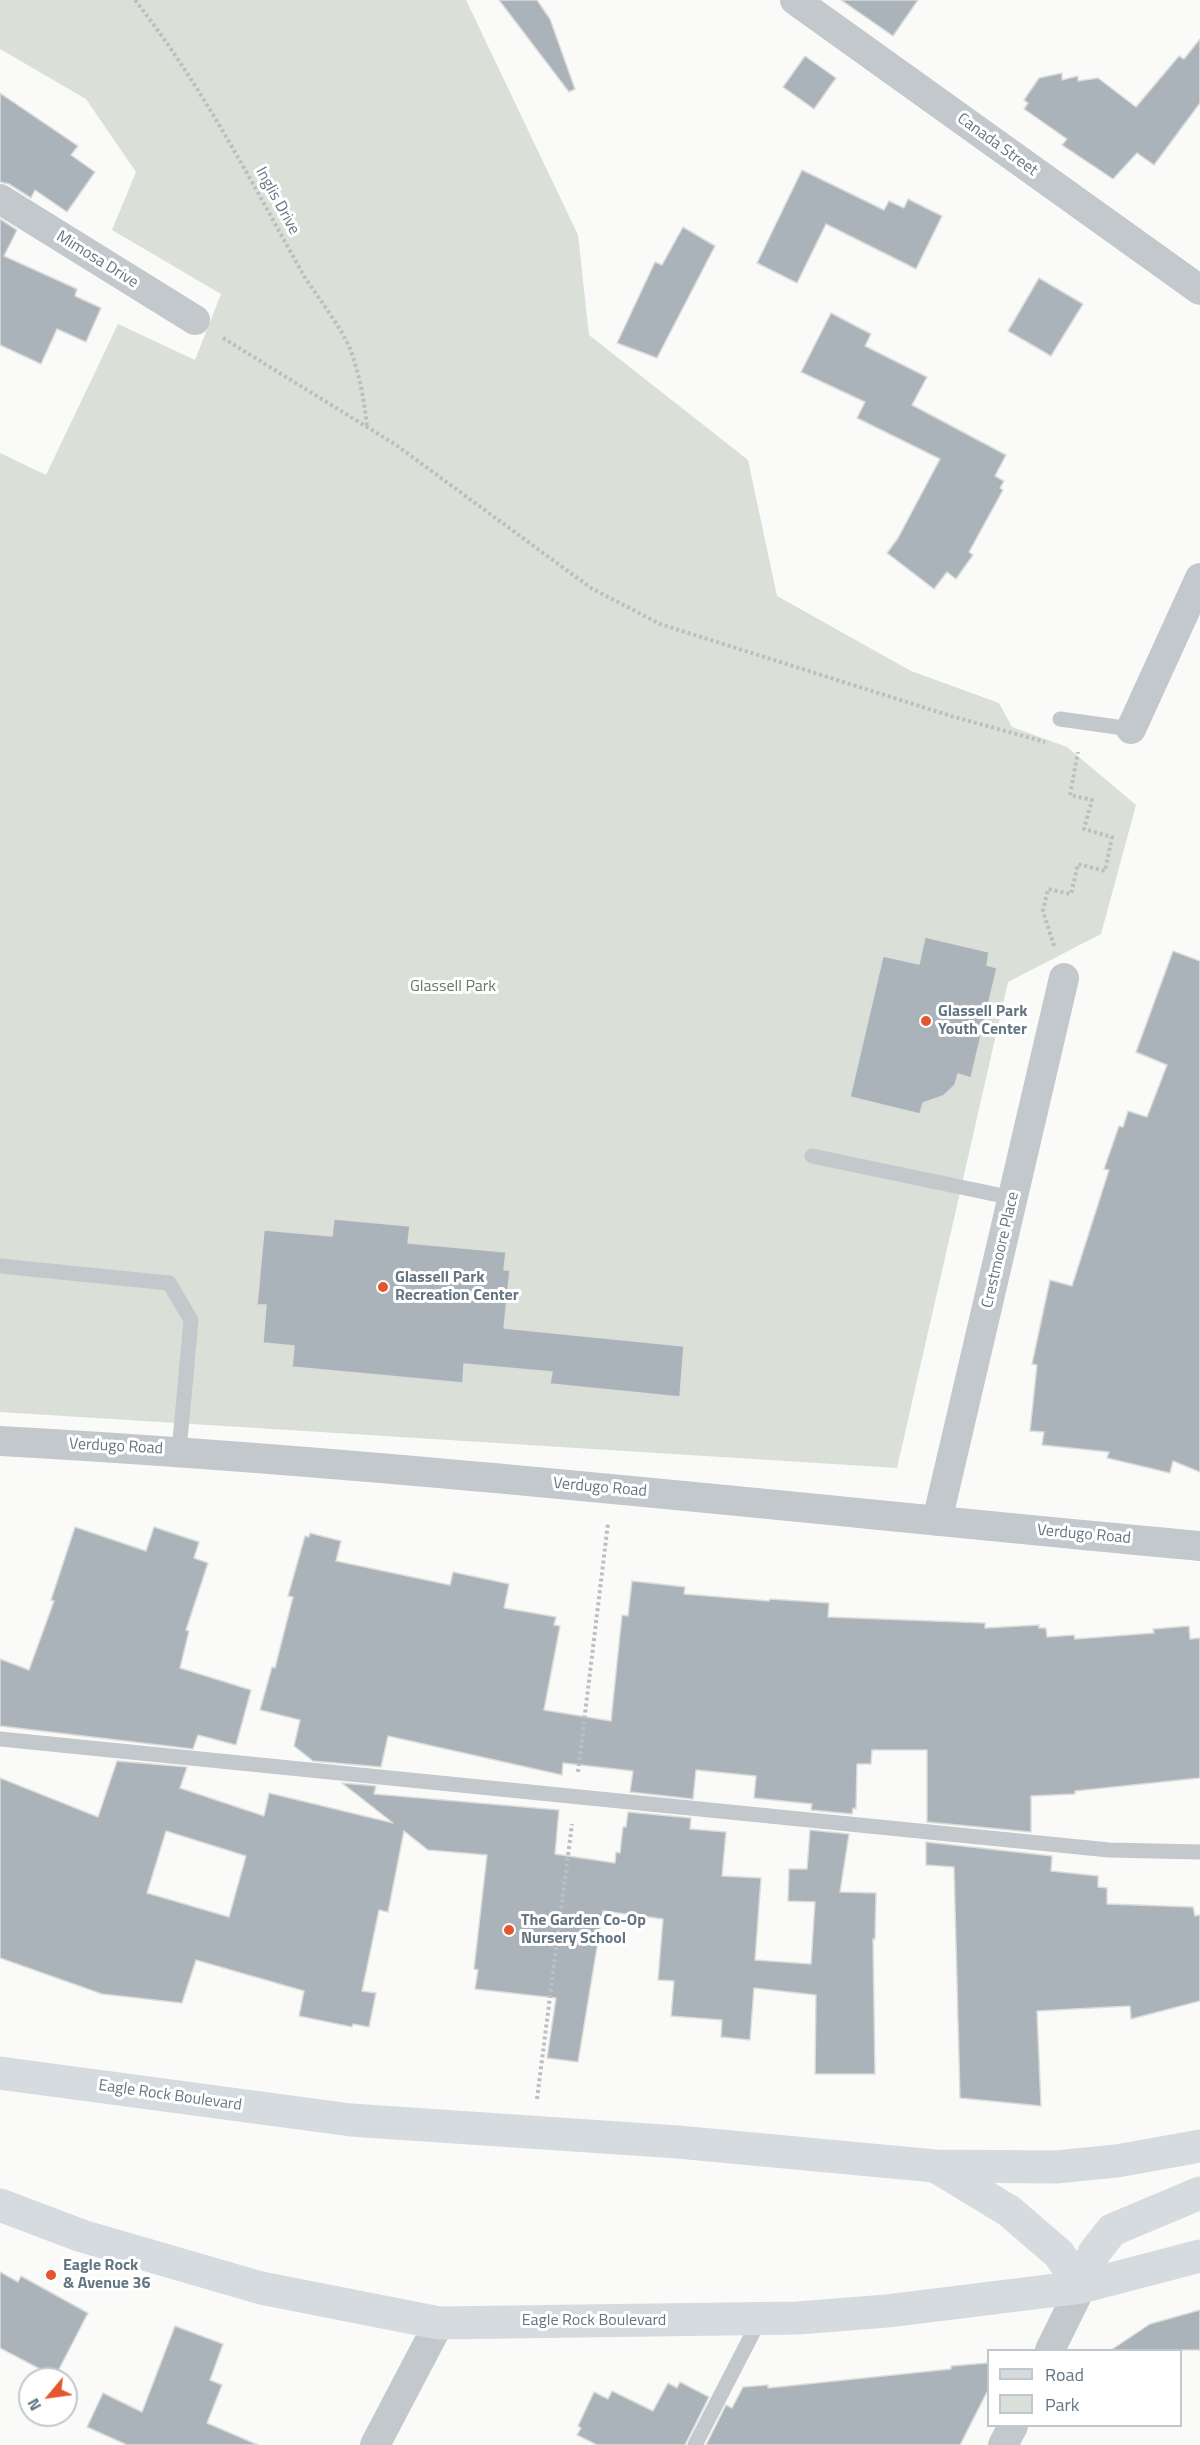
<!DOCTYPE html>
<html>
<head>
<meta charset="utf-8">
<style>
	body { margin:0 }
	#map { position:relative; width:1200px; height:2445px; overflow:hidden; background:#fafaf8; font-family:"Titillium Web",sans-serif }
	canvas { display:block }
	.legend { position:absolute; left:987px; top:2349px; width:195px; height:78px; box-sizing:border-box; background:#fff; border:2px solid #c1c8cd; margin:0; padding:8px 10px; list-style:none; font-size:18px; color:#657683 }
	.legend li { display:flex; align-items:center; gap:12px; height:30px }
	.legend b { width:30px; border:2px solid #c1c8cd }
	.north { position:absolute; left:18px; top:2367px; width:60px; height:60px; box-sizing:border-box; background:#fff; border:2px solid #c1c8cd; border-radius:50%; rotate:241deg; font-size:16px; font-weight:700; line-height:24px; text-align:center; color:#657683 }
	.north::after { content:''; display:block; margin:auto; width:21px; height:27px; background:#e4572e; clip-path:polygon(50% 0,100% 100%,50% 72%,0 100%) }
</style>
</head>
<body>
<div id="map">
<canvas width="1200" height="2445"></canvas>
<ul class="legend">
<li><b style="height:8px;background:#d6dbdf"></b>Road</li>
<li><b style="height:16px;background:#dadfd7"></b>Park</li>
</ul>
<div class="north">N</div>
</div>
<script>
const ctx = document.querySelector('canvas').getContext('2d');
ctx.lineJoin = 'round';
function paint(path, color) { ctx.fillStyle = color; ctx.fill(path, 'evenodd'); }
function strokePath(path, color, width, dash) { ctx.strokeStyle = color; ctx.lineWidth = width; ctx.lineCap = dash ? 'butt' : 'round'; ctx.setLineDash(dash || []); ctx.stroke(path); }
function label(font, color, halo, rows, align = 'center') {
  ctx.font = font + ' "Titillium Web",sans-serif'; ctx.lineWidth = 6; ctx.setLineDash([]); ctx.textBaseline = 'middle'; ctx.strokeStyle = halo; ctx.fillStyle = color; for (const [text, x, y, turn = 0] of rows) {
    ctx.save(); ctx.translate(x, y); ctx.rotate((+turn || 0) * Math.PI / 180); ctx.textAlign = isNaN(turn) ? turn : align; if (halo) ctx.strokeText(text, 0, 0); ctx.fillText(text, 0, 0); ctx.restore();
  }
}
const green = new Path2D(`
	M 0,0 L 466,0 L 578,235 L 589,335 L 748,460 L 777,596 L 911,671 L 999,703 L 1012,727 L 1067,747 L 1136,805 L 1101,934 L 1008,982 L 897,1468 L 0,1412 L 0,453 L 46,475 L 118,324 L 195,360 L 221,294 L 112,230 L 136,172 L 86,99 L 0,49 Z`);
const building = new Path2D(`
	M 499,0 L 537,0 L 550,19 L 575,89 L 569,92 Z
	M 841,0 L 918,0 L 893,36 Z
	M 1200,39 L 1200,103 L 1154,165 L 1137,153 L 1113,179 L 1062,145 L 1067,139 L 1024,109 L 1028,103 L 1024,100 L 1039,78 L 1062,73 L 1062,80 L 1078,76 L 1078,81 L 1098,78 L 1136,107 L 1179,56 L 1184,59 Z
	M 805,56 L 836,78 L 814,109 L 783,87 Z
	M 0,93 L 78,146 L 71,155 L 95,172 L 67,212 L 35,190 L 31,198 L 9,184 L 0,182 Z
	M 802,170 L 884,210 L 889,201 L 904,208 L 908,199 L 942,216 L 916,269 L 826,224 L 797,283 L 757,263 Z
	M 0,219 L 17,230 L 4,256 L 77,289 L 75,296 L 101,308 L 86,342 L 57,329 L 41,364 L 0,345 Z
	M 683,227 L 715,246 L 657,358 L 617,343 L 655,262 L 662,265 Z
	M 1039,278 L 1083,304 L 1051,356 L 1008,331 Z
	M 831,313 L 871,334 L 865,346 L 927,377 L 912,405 L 1006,455 L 995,476 L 1004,481 L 1000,488 L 1003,490 L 969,552 L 973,555 L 956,579 L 947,572 L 934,589 L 887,553 L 898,538 L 940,459 L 857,418 L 865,402 L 801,372 Z
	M 925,937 L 989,952 L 987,965 L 997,968 L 971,1078 L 958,1074 L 955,1085 L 943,1096 L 923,1103 L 920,1114 L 850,1097 L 883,956 L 919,964 Z
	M 1173,951 L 1200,961 L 1200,1472 L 1173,1461 L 1170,1473 L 1107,1458 L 1109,1452 L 1042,1445 L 1044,1432 L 1030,1431 L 1037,1365 L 1032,1364 L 1050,1280 L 1072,1286 L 1109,1170 L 1104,1169 L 1119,1126 L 1123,1127 L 1128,1111 L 1147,1117 L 1167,1065 L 1136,1052 Z
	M 334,1219 L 410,1226 L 408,1243 L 506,1252 L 504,1270 L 510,1270 L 504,1328 L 684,1346 L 680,1397 L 550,1384 L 552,1372 L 464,1364 L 463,1383 L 292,1367 L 294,1346 L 263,1343 L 266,1305 L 257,1305 L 264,1230 L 332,1236 Z
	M 75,1527 L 146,1551 L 154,1527 L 199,1542 L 194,1558 L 208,1563 L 186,1630 L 189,1631 L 180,1668 L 251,1690 L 236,1745 L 198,1735 L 193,1749 L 0,1726 L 0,1659 L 29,1670 L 54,1601 L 51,1600 Z
	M 310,1533 L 341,1541 L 336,1561 L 450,1585 L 453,1572 L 509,1584 L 504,1608 L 556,1617 L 554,1625 L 560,1626 L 544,1710 L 611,1721 L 622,1615 L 628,1616 L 632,1581 L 685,1587 L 684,1594 L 769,1601 L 770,1599 L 829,1603 L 828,1617 L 985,1623 L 985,1628 L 1039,1625 L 1039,1628 L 1046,1628 L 1047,1637 L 1074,1635 L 1075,1639 L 1154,1633 L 1153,1629 L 1189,1626 L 1190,1639 L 1200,1638 L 1200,1778 L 1075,1791 L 1075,1794 L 1031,1796 L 1031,1832 L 927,1822 L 927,1750 L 872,1750 L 871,1764 L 857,1764 L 856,1809 L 853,1808 L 852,1814 L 811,1810 L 812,1804 L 754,1798 L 756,1776 L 696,1770 L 693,1799 L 630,1792 L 633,1771 L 563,1763 L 562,1775 L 388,1736 L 381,1767 L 313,1761 L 294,1746 L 300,1720 L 260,1710 L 272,1667 L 275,1668 L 293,1597 L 288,1596 L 305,1536 L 309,1537 Z
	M 117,1761 L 187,1767 L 180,1788 L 264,1816 L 269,1793 L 393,1823 L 342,1783 L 376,1786 L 374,1794 L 559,1810 L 555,1854 L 615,1863 L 616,1852 L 620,1853 L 623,1827 L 626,1827 L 628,1812 L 691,1818 L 690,1829 L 726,1832 L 722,1876 L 761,1878 L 755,1960 L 811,1964 L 815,1902 L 788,1901 L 789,1869 L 807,1869 L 810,1830 L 849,1834 L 840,1892 L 876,1893 L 875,1939 L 873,1939 L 875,2074 L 815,2074 L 816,1995 L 754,1988 L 750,2040 L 721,2037 L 722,2020 L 671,2016 L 674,1981 L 658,1980 L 663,1919 L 603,1911 L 578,2062 L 547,2058 L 556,1998 L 475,1989 L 478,1970 L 474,1969 L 487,1855 L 428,1850 L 404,1831 L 388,1912 L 379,1910 L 362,1991 L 376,1993 L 369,2027 L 353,2024 L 352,2027 L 299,2016 L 304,1991 L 196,1960 L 182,2003 L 102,1994 L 0,1958 L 0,1778 L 98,1817 ZM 166,1831 L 246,1856 L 229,1917 L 147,1893 Z
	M 926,1842 L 1052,1856 L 1051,1871 L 1098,1876 L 1098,1887 L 1107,1888 L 1107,1904 L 1193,1907 L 1195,1916 L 1200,1915 L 1200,2001 L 1131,2019 L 1130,2006 L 1037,2011 L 1041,2106 L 960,2098 L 954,1867 L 926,1865 Z
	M 0,2272 L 18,2282 L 21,2276 L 88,2313 L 55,2377 L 0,2348 Z
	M 1200,2310 L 1200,2350 L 1111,2350 L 1150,2324 Z
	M 175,2326 L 223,2344 L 210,2380 L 222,2385 L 207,2423 L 258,2445 L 127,2445 L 87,2427 L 103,2393 L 142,2412 Z
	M 988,2363 L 988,2390 L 960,2445 L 706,2445 L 726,2405 L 732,2408 L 743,2387 L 768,2385 L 768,2388 L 951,2369 L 951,2366 Z
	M 680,2382 L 709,2397 L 685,2445 L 597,2445 L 577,2435 L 581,2428 L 578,2426 L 594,2392 L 608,2399 L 612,2391 L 653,2411 L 668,2383 L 677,2388 Z`);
const path = new Path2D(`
	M 135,0 C 200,83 249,177 300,269 C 315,295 340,324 351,351 C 360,376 364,400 367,427
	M 223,338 L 396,445 L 591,588 L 660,624 L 951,716 L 1045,742
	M 1054,946 L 1043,911 L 1048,889 L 1071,894 L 1078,864 L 1105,871 L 1112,837 L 1084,829 L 1092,800 L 1070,795 L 1078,752
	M 578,1772 L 608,1523
	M 537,2099 L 572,1824`);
const service = new Path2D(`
	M 1060,719 L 1131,729
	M 812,1156 L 1013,1198
	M 0,1266 L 169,1283 L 191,1320 L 179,1451
	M 0,1739 L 1109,1850 L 1200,1852
	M 695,2445 L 760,2319`);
const minor = new Path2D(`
	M 795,0 L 1200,290
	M 0,199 L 195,320
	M 1131,729 L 1200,578
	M 0,1441 C 401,1463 800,1509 1200,1546
	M 937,1521 L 1064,978
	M 1050,2350 L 1081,2287
	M 375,2445 L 439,2323
	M 1003,2445 L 1013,2426`);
const secondary = new Path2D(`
	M 0,2073 L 351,2120 L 678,2142 L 935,2166 L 1056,2167 L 1117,2161 L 1200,2146
	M 935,2166 L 1009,2211 L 1059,2254 L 1081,2287
	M 0,2205 L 82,2236 L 261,2288 L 439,2323 L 798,2318 L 887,2311 L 1081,2287 L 1200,2256
	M 1081,2287 L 1094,2253 L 1112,2230 L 1200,2193`);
const markers = [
	[926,1021,6,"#e4572e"],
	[383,1287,6,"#e4572e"],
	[509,1930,6,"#e4572e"],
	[51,2275,6,"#e4572e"]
];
const streetNames = [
	["Canada Street",997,145,36],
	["Inglis Drive",277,201,61],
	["Mimosa Drive",97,260,32],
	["Crestmoore Place",1001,1250,-77],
	["Verdugo Road",116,1447,3],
	["Verdugo Road",600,1488,5],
	["Verdugo Road",1084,1535,5],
	["Eagle Rock Boulevard",170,2096,8],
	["Eagle Rock Boulevard",594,2321]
];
const parkNames = [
	["Glassell Park",453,987]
];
const poiNames = [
	["Glassell Park",938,1012],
	["Youth Center",938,1030],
	["Glassell Park",395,1278],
	["Recreation Center",395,1296],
	["The Garden Co-Op",521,1921],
	["Nursery School",521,1939],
	["Eagle Rock",63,2266],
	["& Avenue 36",63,2284]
];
paint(green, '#dadfd7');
paint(building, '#aab3b9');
strokePath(building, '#dcdcda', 1.5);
strokePath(path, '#bbbfc2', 4, [3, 3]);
strokePath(service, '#c3c8cc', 15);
strokePath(minor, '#c3c8cc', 30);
strokePath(secondary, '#d6dbdf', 33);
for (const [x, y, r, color] of markers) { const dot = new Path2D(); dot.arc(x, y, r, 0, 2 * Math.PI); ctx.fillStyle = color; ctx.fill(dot); strokePath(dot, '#fff', 2); }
label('16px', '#657683', '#fff', streetNames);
label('16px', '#687a64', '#fff', parkNames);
label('bold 16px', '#657683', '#fff', poiNames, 'left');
</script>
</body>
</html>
